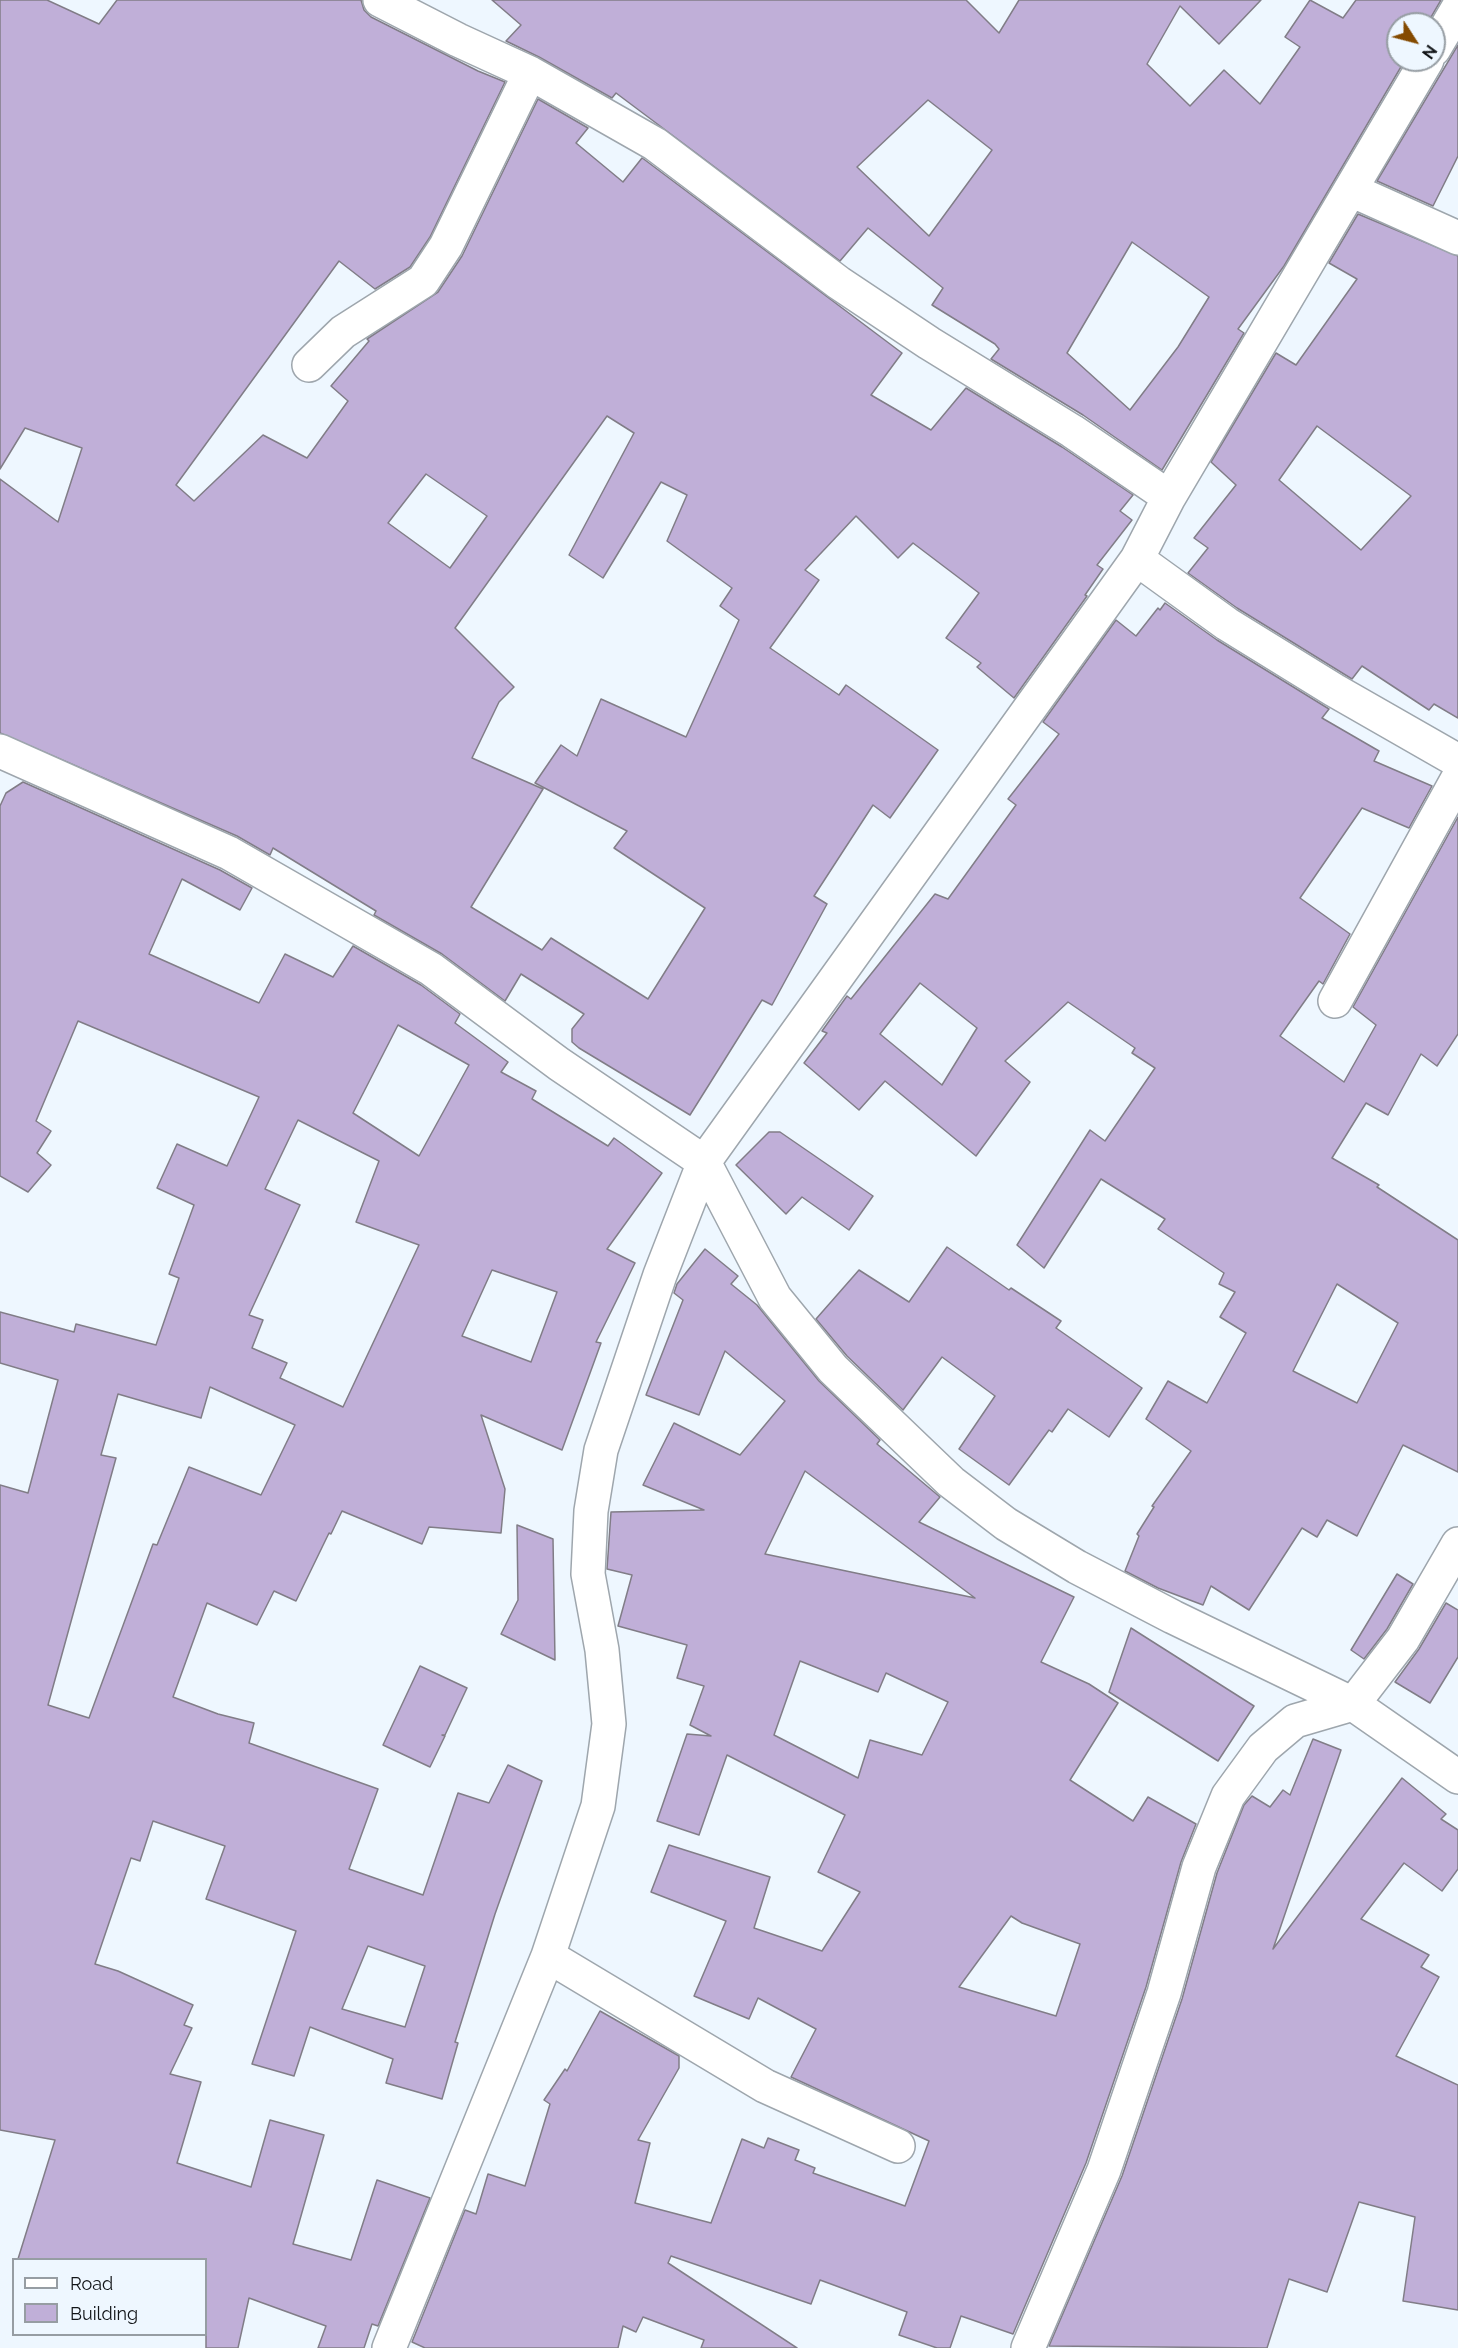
<!DOCTYPE html>
<html>
<head>
<meta charset="utf-8">
<style>
	body { margin:0 }
	#map { position:relative; width:1458px; height:2348px; overflow:hidden; background:#eef7ff; font-family:Raleway,sans-serif }
	canvas { display:block }
	.legend { position:absolute; left:12px; top:2258px; width:195px; height:78px; box-sizing:border-box; background:#eef7ff; border:2px solid #969da3; margin:0; padding:8px 10px; list-style:none; font-size:18px; color:#121518 }
	.legend li { display:flex; align-items:center; gap:12px; height:30px }
	.legend b { width:30px; border:2px solid #969da3 }
	.north { position:absolute; left:1386px; top:12px; width:60px; height:60px; box-sizing:border-box; background:#eef7ff; border:2px solid #969da3; border-radius:50%; rotate:126deg; font-size:16px; font-weight:700; line-height:24px; text-align:center; color:#121518 }
	.north::after { content:''; display:block; margin:auto; width:21px; height:27px; background:#844a00; clip-path:polygon(50% 0,100% 100%,50% 72%,0 100%) }
</style>
</head>
<body>
<div id="map">
<canvas width="1458" height="2348"></canvas>
<ul class="legend">
<li><b style="height:8px;background:#fff"></b>Road</li>
<li><b style="height:16px;background:#c0afd8"></b>Building</li>
</ul>
<div class="north">N</div>
</div>
<script>
const ctx = document.querySelector('canvas').getContext('2d');
ctx.lineJoin = 'round';
function paint(path, color) { ctx.fillStyle = color; ctx.fill(path, 'evenodd'); }
function strokePath(path, color, width, dash) { ctx.strokeStyle = color; ctx.lineWidth = width; ctx.lineCap = dash ? 'butt' : 'round'; ctx.setLineDash(dash || []); ctx.stroke(path); }
const building = new Path2D(`
	M 0,0 L 47,0 L 99,24 L 117,0 L 361,0 L 364,10 L 371,17 L 478,71 L 505,82 L 430,237 L 410,267 L 375,289 L 339,261 L 176,485 L 194,501 L 263,435 L 307,458 L 348,401 L 331,386 L 369,341 L 367,339 L 438,292 L 462,256 L 538,99 L 588,128 L 576,143 L 623,182 L 642,158 L 645,160 L 902,353 L 871,395 L 931,430 L 966,388 L 1062,447 L 1133,495 L 1120,511 L 1132,520 L 1097,565 L 1103,569 L 1085,595 L 1087,596 L 1014,698 L 977,667 L 981,663 L 946,638 L 979,593 L 913,543 L 898,558 L 856,516 L 805,570 L 819,580 L 770,648 L 839,695 L 846,685 L 938,750 L 890,818 L 873,805 L 814,896 L 827,904 L 772,1005 L 762,1000 L 690,1115 L 579,1048 L 572,1042 L 572,1029 L 584,1014 L 521,974 L 505,1001 L 442,954 L 374,915 L 376,911 L 273,848 L 270,855 L 237,836 L 0,733 L 0,479 L 58,522 L 82,448 L 25,428 L 0,469 ZM 607,416 L 634,433 L 569,555 L 603,578 L 661,482 L 687,495 L 667,541 L 732,588 L 720,606 L 739,620 L 686,737 L 601,699 L 577,756 L 561,745 L 535,783 L 627,831 L 614,848 L 705,908 L 648,999 L 551,938 L 542,950 L 471,907 L 543,789 L 472,758 L 499,702 L 514,687 L 455,628 ZM 426,474 L 487,516 L 450,568 L 388,523 Z
	M 492,0 L 966,0 L 999,33 L 1019,0 L 1261,0 L 1219,44 L 1180,6 L 1147,64 L 1190,106 L 1224,70 L 1260,104 L 1300,47 L 1285,37 L 1310,0 L 1343,18 L 1356,0 L 1441,0 L 1427,24 L 1398,24 L 1398,60 L 1405,60 L 1284,266 L 1238,329 L 1244,333 L 1162,470 L 1083,415 L 991,359 L 999,349 L 995,344 L 932,305 L 943,288 L 868,228 L 840,261 L 616,93 L 612,98 L 539,57 L 506,41 L 521,25 ZM 928,100 L 992,150 L 929,236 L 857,167 ZM 1132,242 L 1209,297 L 1178,347 L 1130,410 L 1067,353 Z
	M 1458,45 L 1458,156 L 1433,206 L 1377,181 Z
	M 1358,214 L 1458,256 L 1458,718 L 1434,704 L 1429,710 L 1362,666 L 1352,679 L 1237,608 L 1188,573 L 1208,548 L 1194,538 L 1236,485 L 1211,462 L 1276,353 L 1296,365 L 1357,279 L 1329,263 ZM 1317,426 L 1411,496 L 1361,550 L 1279,480 Z
	M 1165,603 L 1217,640 L 1329,709 L 1322,718 L 1379,751 L 1374,761 L 1432,786 L 1409,828 L 1362,808 L 1300,898 L 1350,934 L 1323,984 L 1319,981 L 1280,1036 L 1344,1082 L 1376,1025 L 1353,1007 L 1458,817 L 1458,1034 L 1437,1066 L 1421,1054 L 1388,1115 L 1366,1103 L 1332,1158 L 1379,1185 L 1377,1187 L 1458,1240 L 1458,1472 L 1403,1445 L 1357,1536 L 1327,1520 L 1317,1537 L 1302,1528 L 1249,1610 L 1211,1586 L 1203,1605 L 1158,1588 L 1125,1571 L 1139,1536 L 1137,1534 L 1154,1507 L 1152,1506 L 1191,1451 L 1146,1419 L 1168,1381 L 1207,1403 L 1246,1333 L 1220,1317 L 1235,1292 L 1219,1284 L 1224,1273 L 1158,1229 L 1165,1219 L 1101,1179 L 1044,1268 L 1017,1245 L 1090,1130 L 1105,1141 L 1155,1068 L 1132,1053 L 1135,1048 L 1068,1002 L 1005,1061 L 1030,1082 L 976,1156 L 885,1081 L 859,1110 L 804,1063 L 827,1033 L 822,1031 L 847,996 L 851,999 L 935,894 L 948,899 L 1016,805 L 1008,799 L 1059,734 L 1043,722 L 1116,620 L 1136,636 L 1158,608 L 1160,610 ZM 920,983 L 977,1028 L 942,1085 L 880,1034 ZM 1337,1284 L 1398,1323 L 1357,1403 L 1293,1371 Z
	M 23,782 L 220,870 L 252,888 L 240,910 L 182,879 L 149,954 L 259,1003 L 285,954 L 333,977 L 353,946 L 421,985 L 460,1014 L 455,1023 L 508,1062 L 501,1072 L 536,1091 L 532,1099 L 608,1146 L 614,1138 L 662,1173 L 607,1249 L 635,1263 L 596,1342 L 601,1343 L 562,1450 L 481,1415 L 505,1489 L 501,1533 L 429,1527 L 422,1544 L 342,1511 L 331,1534 L 329,1533 L 296,1601 L 274,1591 L 257,1625 L 207,1603 L 173,1697 L 218,1714 L 254,1723 L 249,1743 L 378,1789 L 349,1869 L 423,1895 L 458,1793 L 489,1803 L 508,1765 L 542,1781 L 495,1914 L 455,2042 L 458,2043 L 442,2099 L 386,2083 L 393,2059 L 310,2027 L 294,2076 L 252,2064 L 296,1931 L 206,1899 L 225,1846 L 153,1821 L 140,1861 L 131,1858 L 95,1964 L 118,1971 L 193,2005 L 184,2025 L 192,2028 L 170,2074 L 201,2082 L 177,2163 L 251,2187 L 270,2120 L 324,2135 L 293,2244 L 351,2260 L 377,2180 L 430,2198 L 378,2326 L 372,2324 L 364,2348 L 318,2348 L 326,2326 L 249,2298 L 238,2348 L 206,2348 L 206,2259 L 18,2259 L 55,2140 L 0,2130 L 0,1485 L 28,1493 L 58,1380 L 0,1363 L 0,1312 L 74,1332 L 76,1324 L 156,1345 L 179,1278 L 169,1274 L 194,1205 L 157,1188 L 177,1144 L 227,1166 L 259,1097 L 78,1021 L 36,1121 L 51,1131 L 37,1153 L 51,1165 L 28,1192 L 0,1176 L 0,806 L 6,793 ZM 398,1025 L 469,1065 L 419,1156 L 353,1113 ZM 298,1120 L 379,1161 L 356,1222 L 419,1245 L 343,1407 L 280,1378 L 287,1363 L 252,1348 L 263,1320 L 249,1315 L 300,1205 L 265,1189 ZM 492,1270 L 557,1292 L 531,1362 L 462,1336 ZM 210,1387 L 295,1425 L 261,1495 L 189,1467 L 157,1545 L 153,1544 L 89,1718 L 48,1705 L 116,1458 L 101,1455 L 118,1394 L 201,1418 ZM 368,1946 L 425,1966 L 405,2027 L 342,2009 Z
	M 769,1132 L 780,1132 L 873,1196 L 849,1230 L 802,1197 L 786,1214 L 736,1165 Z
	M 947,1247 L 1009,1290 L 1011,1288 L 1061,1321 L 1056,1328 L 1142,1388 L 1109,1437 L 1068,1409 L 1052,1432 L 1049,1430 L 1009,1485 L 959,1449 L 995,1396 L 942,1357 L 903,1410 L 847,1356 L 816,1319 L 859,1270 L 909,1302 Z
	M 705,1249 L 738,1276 L 731,1284 L 757,1305 L 819,1381 L 880,1440 L 877,1444 L 940,1497 L 919,1522 L 1074,1597 L 1041,1662 L 1089,1684 L 1118,1703 L 1070,1780 L 1133,1821 L 1148,1797 L 1196,1824 L 1181,1862 L 1146,1987 L 1086,2163 L 1013,2334 L 961,2316 L 950,2348 L 937,2348 L 899,2335 L 907,2312 L 820,2280 L 811,2304 L 671,2256 L 668,2263 L 797,2348 L 701,2348 L 704,2340 L 643,2317 L 636,2332 L 623,2326 L 618,2348 L 425,2348 L 412,2342 L 465,2210 L 476,2214 L 488,2174 L 525,2186 L 550,2104 L 544,2100 L 565,2069 L 567,2071 L 600,2011 L 679,2056 L 679,2068 L 638,2140 L 650,2143 L 635,2203 L 711,2223 L 742,2139 L 764,2148 L 768,2138 L 799,2150 L 795,2160 L 815,2168 L 813,2173 L 905,2206 L 929,2141 L 791,2077 L 816,2029 L 758,1998 L 749,2019 L 694,1996 L 726,1921 L 651,1892 L 669,1845 L 770,1877 L 754,1928 L 822,1951 L 860,1892 L 818,1872 L 845,1815 L 727,1755 L 699,1835 L 657,1821 L 687,1734 L 711,1736 L 690,1725 L 704,1686 L 677,1678 L 687,1645 L 618,1626 L 632,1575 L 607,1569 L 611,1512 L 704,1510 L 643,1485 L 674,1423 L 740,1455 L 785,1401 L 725,1351 L 699,1415 L 646,1395 L 683,1300 L 674,1293 L 677,1284 ZM 805,1471 L 855,1508 L 975,1598 L 765,1554 ZM 800,1661 L 878,1692 L 886,1673 L 948,1702 L 922,1755 L 870,1740 L 858,1778 L 774,1735 ZM 1011,1916 L 1022,1923 L 1080,1944 L 1056,2016 L 959,1987 Z
	M 517,1525 L 553,1539 L 555,1660 L 501,1634 L 518,1600 Z
	M 1397,1574 L 1413,1584 L 1387,1629 L 1364,1659 L 1351,1650 Z
	M 1446,1603 L 1458,1610 L 1458,1657 L 1430,1703 L 1395,1682 L 1419,1649 Z
	M 1131,1628 L 1254,1706 L 1218,1761 L 1109,1692 Z
	M 420,1666 L 467,1688 L 445,1735 L 442,1735 L 445,1736 L 430,1767 L 383,1745 Z
	M 1313,1739 L 1341,1750 L 1273,1949 L 1402,1778 L 1446,1814 L 1441,1819 L 1458,1830 L 1458,1869 L 1442,1891 L 1404,1863 L 1361,1919 L 1429,1955 L 1421,1967 L 1439,1977 L 1396,2056 L 1458,2085 L 1458,2310 L 1403,2301 L 1415,2217 L 1359,2202 L 1327,2292 L 1289,2279 L 1267,2348 L 1049,2346 L 1122,2176 L 1182,1999 L 1217,1873 L 1244,1805 L 1252,1796 L 1270,1807 L 1283,1790 L 1290,1795 Z`);
const minor = new Path2D(`
	M 380,0 L 458,40 L 530,73 L 655,144 L 839,283 L 929,343 L 1072,431 L 1169,497
	M 1434,49 L 1458,8
	M 1351,190 L 1458,238
	M 309,365 L 343,332 L 423,281 L 446,246 L 530,73
	M 1137,559 L 1227,624 L 1334,690 L 1458,761
	M 0,751 L 229,853 L 431,969 L 559,1064 L 704,1162 L 775,1298 L 833,1369 L 951,1482 L 1006,1524 L 1077,1567 L 1173,1617 L 1353,1704 L 1458,1777
	M 1335,1001 L 1458,778
	M 548,1956 L 765,2086 L 898,2146
	M 389,2348 L 548,1956 L 598,1806 L 609,1724 L 602,1650 L 588,1574 L 591,1511 L 601,1450 L 660,1275 L 704,1162 L 1137,559 L 1169,497 L 1427,60
	M 1028,2348 L 1104,2170 L 1164,1993 L 1199,1867 L 1228,1796 L 1263,1748 L 1295,1721 L 1353,1704 L 1403,1639 L 1458,1544`);
paint(building, '#c0afd8');
strokePath(building, '#817d87', 1.5);
strokePath(minor, '#9ea6ad', 36);
strokePath(minor, '#fff', 33);
</script>
</body>
</html>
